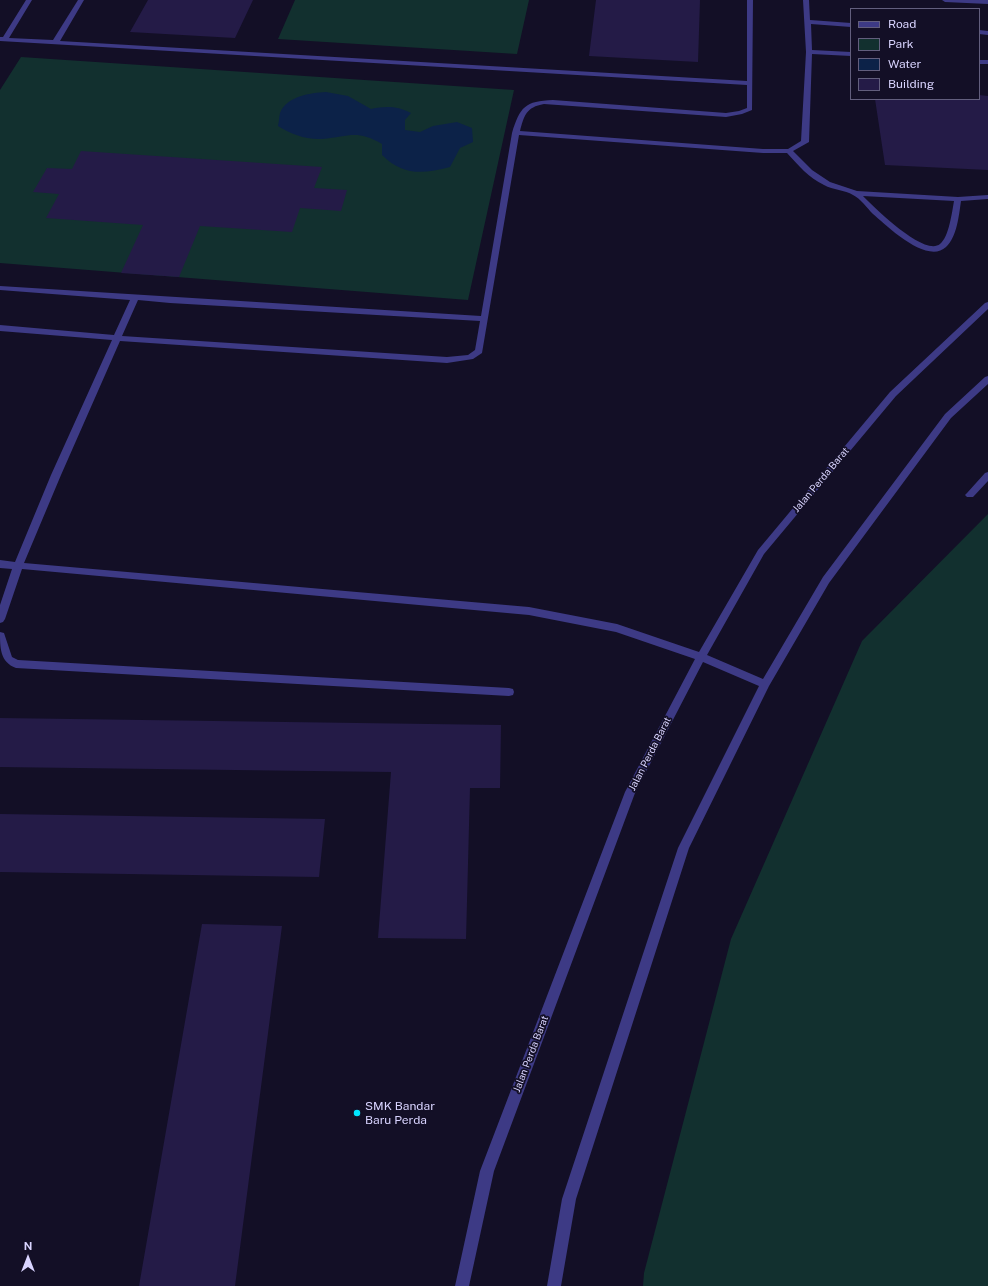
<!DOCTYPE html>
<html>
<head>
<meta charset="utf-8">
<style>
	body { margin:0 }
	#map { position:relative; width:988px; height:1286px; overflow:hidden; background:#130f26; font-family:"Public Sans",sans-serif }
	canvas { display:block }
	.legend { position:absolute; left:850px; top:8px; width:130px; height:92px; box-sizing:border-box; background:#130f26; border:1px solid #625e7d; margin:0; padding:5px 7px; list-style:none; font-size:12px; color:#d9d4ff }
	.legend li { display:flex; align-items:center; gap:8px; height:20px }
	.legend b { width:20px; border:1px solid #625e7d }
	.north { position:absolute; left:8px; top:1238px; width:40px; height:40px; -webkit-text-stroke:3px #130f26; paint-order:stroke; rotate:0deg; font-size:11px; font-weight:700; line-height:16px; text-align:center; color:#d9d4ff }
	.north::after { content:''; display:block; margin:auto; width:14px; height:18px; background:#d9d4ff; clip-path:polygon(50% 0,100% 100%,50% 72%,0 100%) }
</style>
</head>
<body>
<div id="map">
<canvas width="988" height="1286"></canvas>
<ul class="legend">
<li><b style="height:5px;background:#3d3a85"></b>Road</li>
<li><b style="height:11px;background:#12302f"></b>Park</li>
<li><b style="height:11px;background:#0c2248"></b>Water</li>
<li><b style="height:11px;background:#241b47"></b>Building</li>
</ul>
<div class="north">N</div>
</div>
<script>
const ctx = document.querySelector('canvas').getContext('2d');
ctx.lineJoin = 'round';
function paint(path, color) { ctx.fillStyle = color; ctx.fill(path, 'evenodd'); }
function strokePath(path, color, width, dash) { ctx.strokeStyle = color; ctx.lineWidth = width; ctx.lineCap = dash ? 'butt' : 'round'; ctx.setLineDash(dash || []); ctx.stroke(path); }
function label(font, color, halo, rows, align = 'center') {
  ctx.font = font + ' "Public Sans",sans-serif'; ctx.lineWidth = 3.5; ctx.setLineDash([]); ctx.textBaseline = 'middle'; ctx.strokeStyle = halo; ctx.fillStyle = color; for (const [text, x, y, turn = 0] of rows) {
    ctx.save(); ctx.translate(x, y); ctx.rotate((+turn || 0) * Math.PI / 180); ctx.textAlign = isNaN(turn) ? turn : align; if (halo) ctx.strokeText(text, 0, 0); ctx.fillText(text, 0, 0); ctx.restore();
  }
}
const green = new Path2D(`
	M 295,0 L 529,0 L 517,54 L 278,39 Z
	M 21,57 L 514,90 L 468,300 L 0,263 L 0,90 Z
	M 988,514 L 988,1286 L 643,1286 L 644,1273 L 731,939 L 862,641 Z`);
const water = new Path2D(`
	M 326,92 L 348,96 L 371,109 C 386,106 397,106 411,113 L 405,120 L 405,130 L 420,132 L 433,126 L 457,122 L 472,128 L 473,142 L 460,148 L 450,167 C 423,174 403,176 382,155 L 382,144 C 356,129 349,137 322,139 C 306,140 291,134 278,126 C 279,122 279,117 280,113 C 287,96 310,93 326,92 Z`);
const building = new Path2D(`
	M 148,0 L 253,0 L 235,38 L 130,32 Z
	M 596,0 L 700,0 L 698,62 L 589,56 Z
	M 979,95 L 988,96 L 988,170 L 885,165 L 875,99 L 979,99 Z
	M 81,151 L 322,167 L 314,188 L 347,190 L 341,211 L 300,208 L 292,232 L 200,226 L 179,277 L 121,273 L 143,225 L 46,218 L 59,194 L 33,192 L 47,168 L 72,169 Z
	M 0,718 L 501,725 L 500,788 L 470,788 L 466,939 L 378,938 L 391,772 L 0,767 Z
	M 0,814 L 325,819 L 319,877 L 0,872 Z
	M 202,924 L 282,926 L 235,1286 L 139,1286 Z`);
const minor = new Path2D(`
	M 26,0 L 32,0 L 9,38 L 53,40 L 78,0 L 84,0 L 60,41 L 747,81 L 747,0 L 753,0 L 752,110 L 742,114 L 726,117 L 544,104 C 526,107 524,116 520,131 L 763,149 L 788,149 L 801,141 L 806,52 L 803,0 L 809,0 L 810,20 L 851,23 L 851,27 L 811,24 L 812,50 L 851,52 L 851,56 L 812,54 L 809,142 L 793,151 L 812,170 L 830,182 L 857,191 L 958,197 L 988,195 L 988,199 L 961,201 C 959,215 957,237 946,247 C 927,265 887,226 873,214 C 867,208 861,199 853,195 C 845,190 833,190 824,185 C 809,178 798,165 787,153 L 763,153 L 519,135 L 482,353 L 473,359 L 447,363 L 120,341 L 61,475 L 24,563 L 529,607 L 617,624 L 699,652 L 758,550 L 890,392 L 985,303 L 988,302 L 988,309 L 896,396 L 764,554 L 707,655 L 763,679 L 823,577 L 945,414 L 985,377 L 988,376 L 988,384 L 951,418 L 829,583 L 769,686 L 689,848 L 576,1199 L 561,1286 L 547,1286 L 562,1199 L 678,848 L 759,686 L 703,662 L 635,793 L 494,1171 L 469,1286 L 455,1286 L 480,1171 L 625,792 L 695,659 L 616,632 L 529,615 L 22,569 L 5,619 L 3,622 L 0,623 L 0,605 L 12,569 L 0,568 L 0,560 L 15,562 L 51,475 L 112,340 L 0,331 L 0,325 L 114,335 L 130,300 L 0,290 L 0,286 L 481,316 L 512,133 C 520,107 525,101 553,100 L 726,113 L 739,111 L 747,108 L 747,85 L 0,41 L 0,37 L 3,37 ZM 863,196 L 954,201 C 952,212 949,237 940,244 C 924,257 874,207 863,196 ZM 138,300 L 170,303 L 480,321 L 475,350 L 468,355 L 447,357 L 122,336 Z
	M 942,0 L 988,0 L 988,4 L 945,2 Z
	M 979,30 L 988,31 L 988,35 L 979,34 Z
	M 979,60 L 988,60 L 988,64 L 979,64 Z
	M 988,472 L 988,481 L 973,497 L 967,497 L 965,495 L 967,493 L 985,473 Z
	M 0,632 L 4,633 L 12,657 L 18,660 L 509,688 L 513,689 L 514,692 L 513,695 L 509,696 L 16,668 C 0,662 0,648 0,632 Z`);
const markers = [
	[357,1113,4,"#00e5ff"]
];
const streetNames = [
	["Jalan Perda Barat",821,480,-50],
	["Jalan Perda Barat",650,754,-63],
	["Jalan Perda Barat",531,1054,-69]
];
const nearPoinames = [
	["SMK Bandar",365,1106],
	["Baru Perda",365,1120]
];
paint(green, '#12302f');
paint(water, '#0c2248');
paint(building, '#241b47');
paint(minor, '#3d3a85');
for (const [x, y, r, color] of markers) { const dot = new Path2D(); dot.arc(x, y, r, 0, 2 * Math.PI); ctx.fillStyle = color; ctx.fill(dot); strokePath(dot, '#130f26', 1.5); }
label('10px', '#d9d4ff', '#130f26', streetNames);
label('12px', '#d9d4ff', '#130f26', nearPoinames, 'left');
</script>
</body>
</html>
